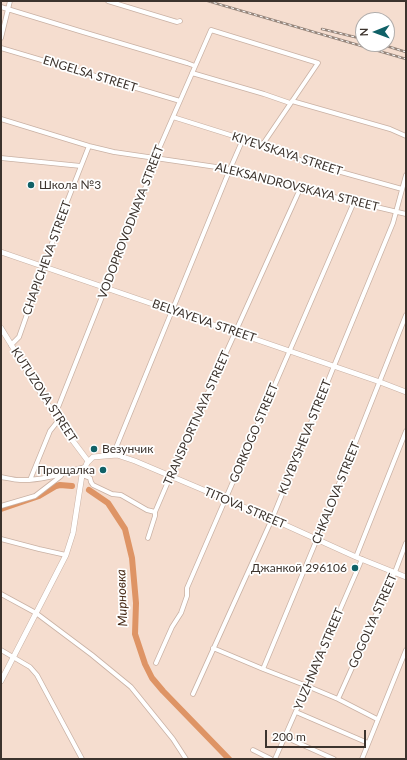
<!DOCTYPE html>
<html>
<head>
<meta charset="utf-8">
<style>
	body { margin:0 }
	#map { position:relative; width:407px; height:760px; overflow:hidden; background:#f5ddcf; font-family:Lato,sans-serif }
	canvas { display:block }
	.frame { position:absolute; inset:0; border:2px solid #3c332d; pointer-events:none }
	.north { position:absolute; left:355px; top:12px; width:40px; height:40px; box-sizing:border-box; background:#fff; border:1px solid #b1adab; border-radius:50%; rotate:269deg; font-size:11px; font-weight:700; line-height:16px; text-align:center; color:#3c332d }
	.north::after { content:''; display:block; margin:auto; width:14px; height:18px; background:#106167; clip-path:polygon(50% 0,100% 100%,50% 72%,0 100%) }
	.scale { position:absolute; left:265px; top:730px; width:101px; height:18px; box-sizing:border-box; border:2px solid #3c332d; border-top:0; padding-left:5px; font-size:12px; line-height:14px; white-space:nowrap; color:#3c332d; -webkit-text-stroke:3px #fff; paint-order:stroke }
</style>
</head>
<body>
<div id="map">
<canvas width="407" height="760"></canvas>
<div class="frame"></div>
<div class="north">N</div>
<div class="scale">200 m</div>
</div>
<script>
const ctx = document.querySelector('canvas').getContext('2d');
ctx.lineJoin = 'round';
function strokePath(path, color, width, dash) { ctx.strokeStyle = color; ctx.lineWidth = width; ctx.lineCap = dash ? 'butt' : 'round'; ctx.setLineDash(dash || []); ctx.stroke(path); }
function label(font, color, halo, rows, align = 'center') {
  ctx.font = font + ' Lato,sans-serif'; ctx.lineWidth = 3.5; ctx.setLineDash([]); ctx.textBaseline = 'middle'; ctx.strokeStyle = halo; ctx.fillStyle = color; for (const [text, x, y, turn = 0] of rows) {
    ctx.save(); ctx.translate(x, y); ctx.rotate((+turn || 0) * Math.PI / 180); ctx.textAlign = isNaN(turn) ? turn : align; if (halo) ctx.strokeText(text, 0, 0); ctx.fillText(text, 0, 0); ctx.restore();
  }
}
const river = new Path2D(`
	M 89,490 L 108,503 L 125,529 L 132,558 L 136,603 L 135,634 L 145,664 L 152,678 L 163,691 L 229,759
	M 1,509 L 39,496 L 56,486 L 60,485 L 72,486`);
const minor = new Path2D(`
	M 108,1 L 177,22 L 180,21
	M 1,7 L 83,32 L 187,63 L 195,66
	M 1,38 L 10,1
	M 1,48 L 180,101
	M 192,73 L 264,94 L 290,103
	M 292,101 L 390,129 L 406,136
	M 173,117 L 243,139 L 263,144 L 272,148 L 305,162 L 402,189
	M 1,119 L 89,146 L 114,152 L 230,169 L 300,189 L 406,214
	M 1,158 L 81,166
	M 11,345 L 19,337 L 63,212 L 89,146
	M 55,415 L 152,171 L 155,158 L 211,30 L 318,63 L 263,144
	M 113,455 L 230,169 L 243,139
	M 82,475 L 90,478 L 91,482 L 93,485 L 112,494 L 121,495 L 147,510 L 155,512
	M 1,477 C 7,478 14,480 20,480 C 42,481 64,473 85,467
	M 30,480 L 50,431 L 58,421
	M 1,506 L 35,496 L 61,476
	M 148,538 L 155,516 L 155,512 L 173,470 L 300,189
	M 1,539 L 39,549 L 66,555
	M 356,557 L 406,431
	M 1,594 L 36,613 L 92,655 L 131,687 L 173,739 L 186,759
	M 213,648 L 263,669 L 307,686 L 338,699 L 377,719
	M 1,650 L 30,667 L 37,675 L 82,759
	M 156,663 L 172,627 L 181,613 L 187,596 L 187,588 L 354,202
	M 263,669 L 317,539 L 406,315
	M 193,694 L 272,519 L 334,366 L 393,223 L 406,175
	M 338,699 L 395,572 L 406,543
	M 296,712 L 368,743
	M 285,737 L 334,759
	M 253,750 L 271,759
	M 275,759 L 307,686 L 362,559
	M 362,759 L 406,650`);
const major = new Path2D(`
	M 1,252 L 380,382 L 406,392
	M 1,328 L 58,421 L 88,461
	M 1,681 L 66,555 L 73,533 L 82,475 L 87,463 L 93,457 L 117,455 L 135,461 L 272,519 L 356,557 L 406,577`);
const rail = new Path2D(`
	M 208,1 L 406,59
	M 322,29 L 363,39
	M 380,44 L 406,52`);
const markers = [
	[31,185,4,"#106167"],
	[94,449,4,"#106167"],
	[103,470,4,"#106167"],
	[355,568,4,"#106167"]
];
const streetNames = [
	["ENGELSA STREET",90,74,17],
	["KIYEVSKAYA STREET",287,154,18],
	["ALEKSANDROVSKAYA STREET",297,187,14],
	["VODOPROVODNAYA STREET",131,222,-69],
	["CHAPICHEVA STREET",47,258,-70],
	["BELYAYEVA STREET",204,321,19],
	["KUTUZOVA STREET",44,395,57],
	["TRANSPORTNAYA STREET",197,418,-66],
	["GORKOGO STREET",254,433,-67],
	["KUYBYSHEVA STREET",305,437,-68],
	["CHKALOVA STREET",336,493,-68],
	["TITOVA STREET",245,508,23],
	["GOGOLYA STREET",373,621,-66],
	["YUZHNAYA STREET",319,659,-67]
];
const poiNames = [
	["Школа №3",39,185],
	["Везунчик",102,449],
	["Прощалка",95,470,"right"],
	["Джанкой 296106",347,568,"right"]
];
const waterNames = [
	["Мирновка",122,598,-92]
];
strokePath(river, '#de9465', 6);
strokePath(minor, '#c9b1a4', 5.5);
strokePath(major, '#c9b1a4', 6);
strokePath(minor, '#fff', 4);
strokePath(major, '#fff', 5);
strokePath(rail, '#95857b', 2.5);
strokePath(rail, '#fff', 1, [3]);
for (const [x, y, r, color] of markers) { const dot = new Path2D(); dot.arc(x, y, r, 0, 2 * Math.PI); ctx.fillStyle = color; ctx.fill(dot); strokePath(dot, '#fff', 1.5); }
label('12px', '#3c332d', '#fff', streetNames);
label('12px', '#3c332d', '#fff', poiNames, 'left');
label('italic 13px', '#462814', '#fff', waterNames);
</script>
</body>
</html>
